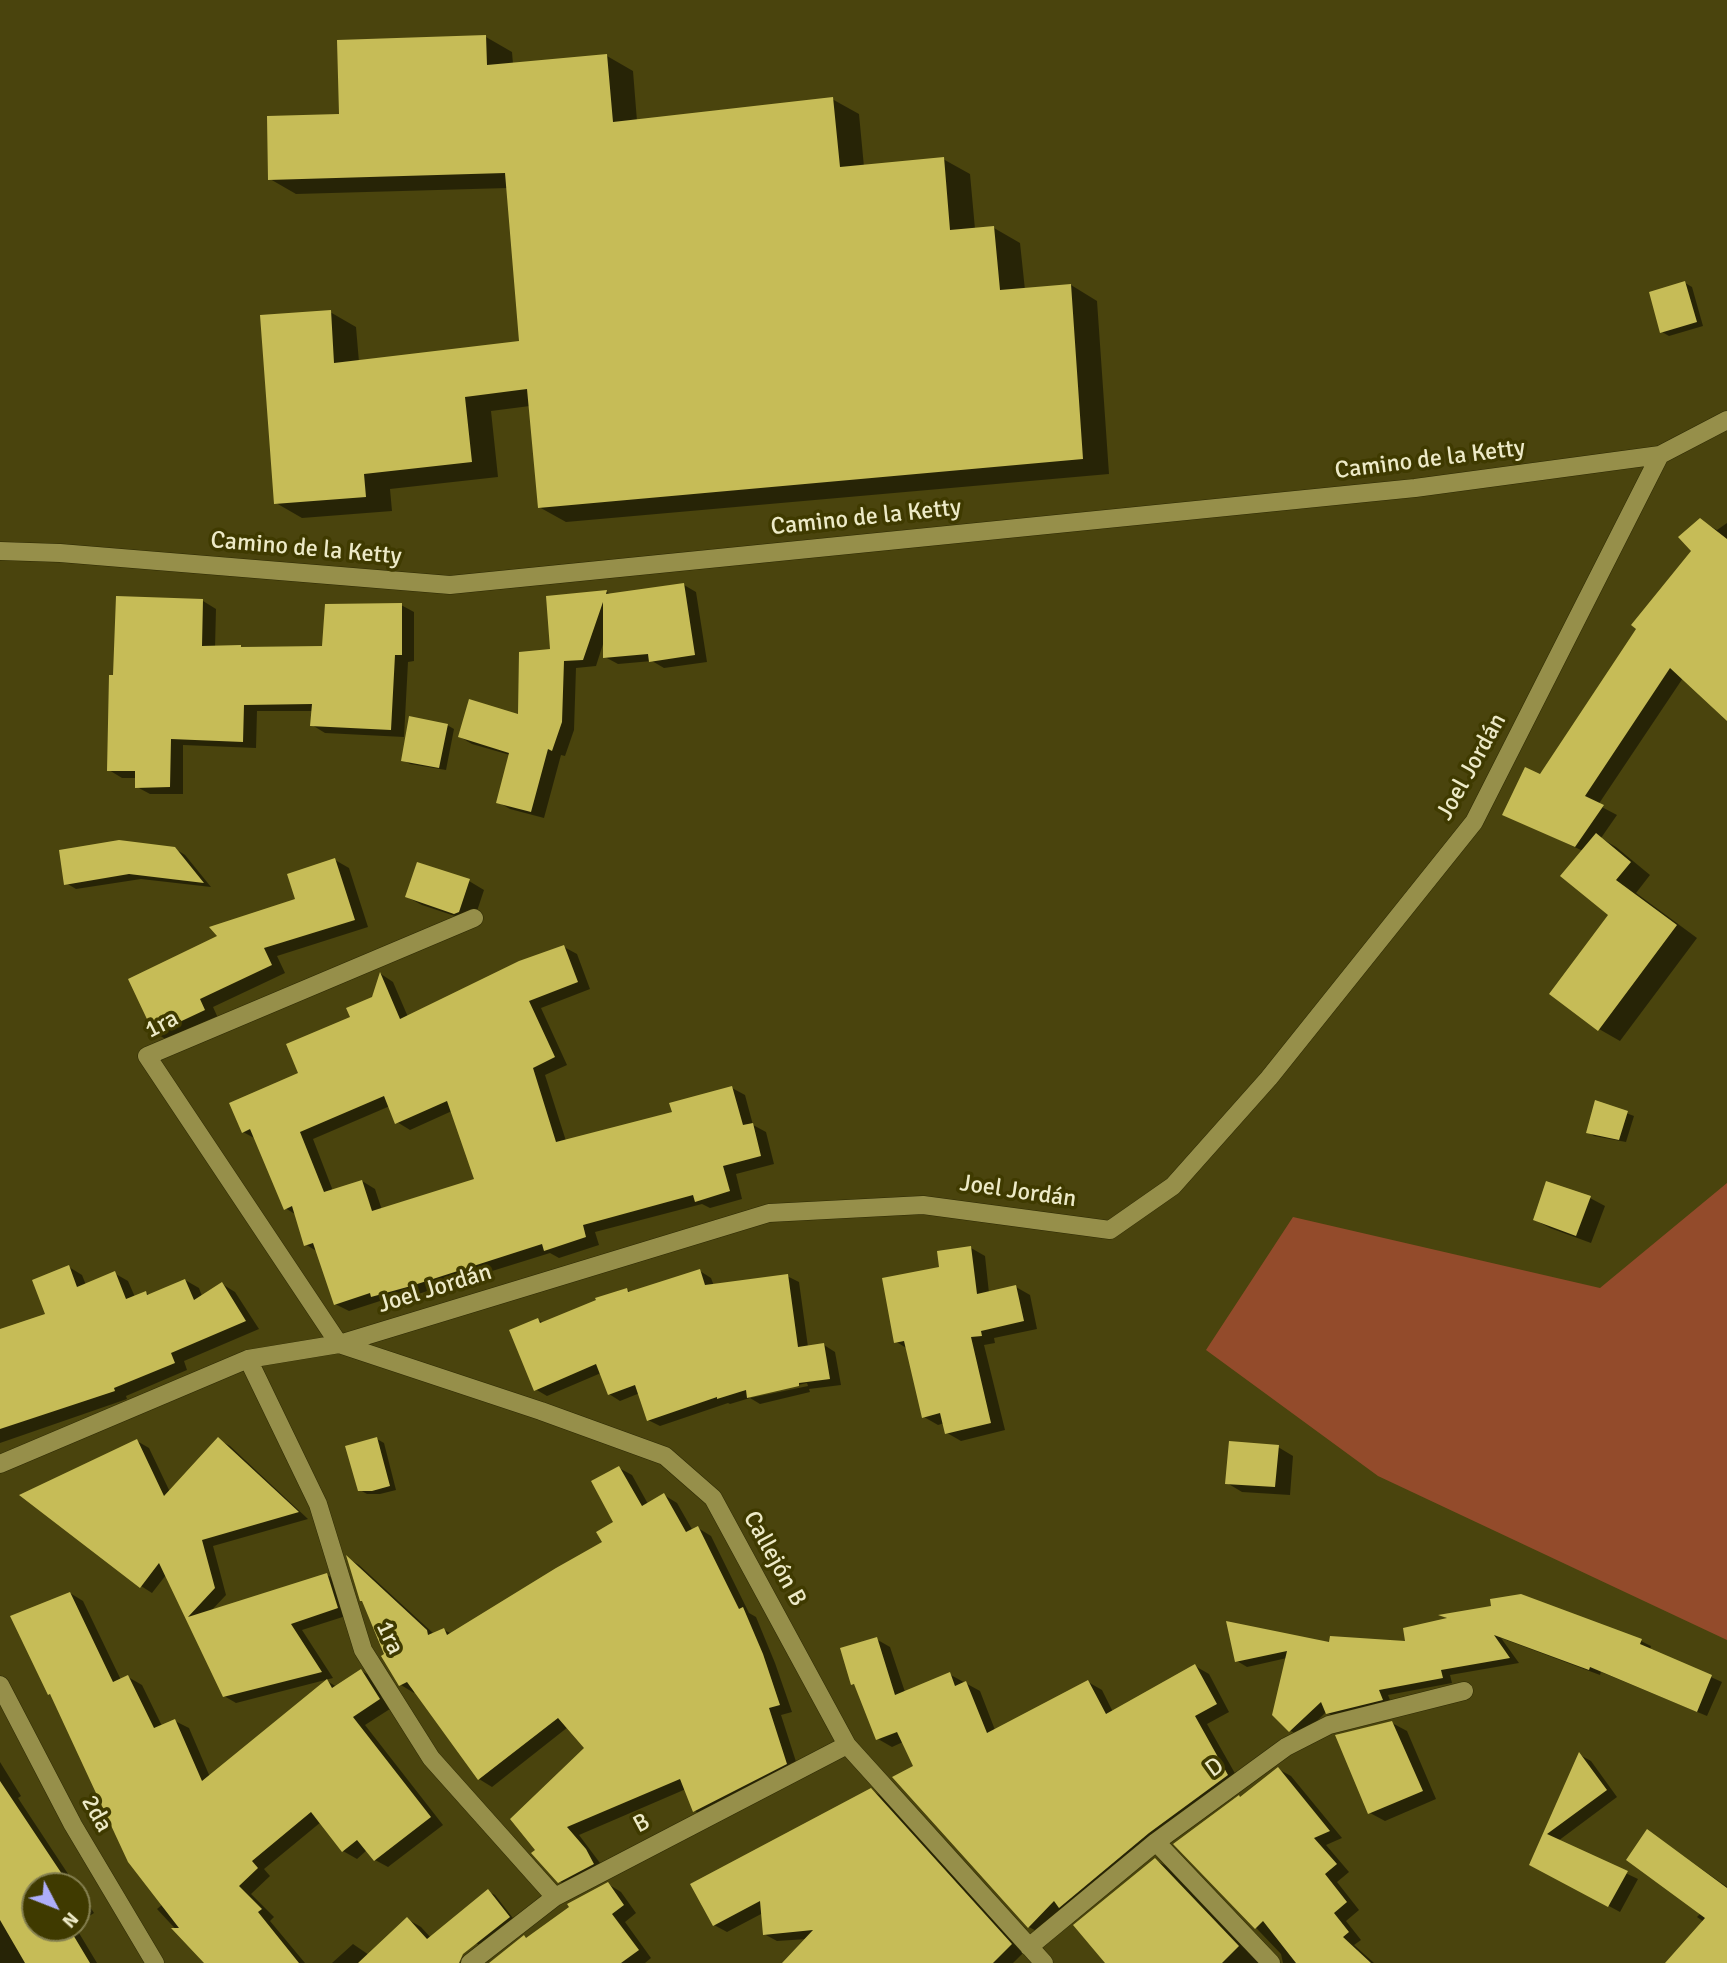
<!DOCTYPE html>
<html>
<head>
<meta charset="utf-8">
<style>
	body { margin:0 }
	#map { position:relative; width:1727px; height:1963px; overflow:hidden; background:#4a440d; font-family:Signika,sans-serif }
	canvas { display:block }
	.north { position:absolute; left:21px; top:1872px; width:70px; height:70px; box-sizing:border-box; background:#3f3a00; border:2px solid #858050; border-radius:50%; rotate:132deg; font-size:19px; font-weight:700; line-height:28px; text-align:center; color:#edeac7 }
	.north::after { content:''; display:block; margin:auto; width:24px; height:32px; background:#aeaefa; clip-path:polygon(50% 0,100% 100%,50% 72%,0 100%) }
</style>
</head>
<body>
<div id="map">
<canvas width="1727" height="1963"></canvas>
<div class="north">N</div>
</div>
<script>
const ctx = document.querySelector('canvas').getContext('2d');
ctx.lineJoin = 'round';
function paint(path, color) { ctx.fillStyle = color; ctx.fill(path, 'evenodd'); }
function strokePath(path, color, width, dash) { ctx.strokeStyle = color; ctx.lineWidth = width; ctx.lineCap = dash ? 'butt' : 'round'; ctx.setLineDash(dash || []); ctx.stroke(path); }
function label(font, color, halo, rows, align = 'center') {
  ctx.font = font + ' Signika,sans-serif'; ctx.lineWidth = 7; ctx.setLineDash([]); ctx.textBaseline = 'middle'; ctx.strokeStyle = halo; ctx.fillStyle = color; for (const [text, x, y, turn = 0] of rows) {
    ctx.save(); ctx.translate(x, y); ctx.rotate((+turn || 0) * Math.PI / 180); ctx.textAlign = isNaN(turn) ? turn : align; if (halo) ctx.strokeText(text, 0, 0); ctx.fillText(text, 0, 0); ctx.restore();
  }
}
const green = new Path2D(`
	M 1727,1183 L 1727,1640 L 1378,1476 L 1206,1350 L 1293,1217 L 1600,1288 Z`);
const shadow = new Path2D(`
	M 486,37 L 512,52 L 513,64 L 607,56 L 633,71 L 637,121 L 832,99 L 859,114 L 864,167 L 943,159 L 970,174 L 975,229 L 994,228 L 1020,243 L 1025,290 L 1071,285 L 1097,301 L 1109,474 L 566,522 L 539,507 L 530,406 L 491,411 L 498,477 L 390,489 L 392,511 L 302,518 L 276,503 L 330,312 L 356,327 L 359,362 L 520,343 L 508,188 L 296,194 L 270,179 L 341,116 Z
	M 1685,283 L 1692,287 L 1703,326 L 1669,336 L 1662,332 Z
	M 1700,520 L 1717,530 L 1727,523 L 1727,719 L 1683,678 L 1598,805 L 1617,815 L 1601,838 L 1616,847 L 1650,875 L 1636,893 L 1697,938 L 1620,1041 L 1599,1029 L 1551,994 L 1610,915 L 1583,851 L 1504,814 L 1541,777 L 1693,551 Z
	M 684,585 L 696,592 L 707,662 L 664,668 L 652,661 L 618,664 L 605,657 L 604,641 L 596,666 L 576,668 L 574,730 L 565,756 L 561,755 L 544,818 L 510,809 L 498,802 L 510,755 L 472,744 L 460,737 L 519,716 L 552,651 L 548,597 L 607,592 L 612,595 Z
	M 203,601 L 216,609 L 215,648 L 323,648 L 401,605 L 414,612 L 414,661 L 408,662 L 404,737 L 325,733 L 312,725 L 313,711 L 257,711 L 256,748 L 183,745 L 183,794 L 150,794 L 137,787 L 137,778 L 122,778 L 109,770 Z
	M 447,725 L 454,729 L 446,770 L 410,764 L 403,760 Z
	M 174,848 L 185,855 L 211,887 L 141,879 L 76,889 L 66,883 Z
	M 335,860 L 349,868 L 368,927 L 277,956 L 285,973 L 213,1007 L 218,1018 L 169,1041 L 155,1033 L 298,900 Z
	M 419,864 L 469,881 L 484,890 L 474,920 L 470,921 L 422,905 L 407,897 Z
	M 564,947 L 577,954 L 590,989 L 541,1008 L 567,1065 L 545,1075 L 566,1141 L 674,1113 L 732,1088 L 745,1095 L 753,1125 L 766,1132 L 774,1164 L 736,1174 L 742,1199 L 710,1208 L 702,1204 L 595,1232 L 599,1245 L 559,1258 L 550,1253 L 386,1304 L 380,1301 L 349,1311 L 335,1304 L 318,1252 L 305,1244 L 295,1214 L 285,1208 L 256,1139 L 243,1132 L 373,998 L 381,974 L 393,982 L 408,1017 ZM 390,1106 L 397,1122 L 410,1130 L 452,1111 L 476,1180 L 382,1210 L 375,1189 L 362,1181 L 333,1191 L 313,1139 Z
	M 1596,1102 L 1634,1116 L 1626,1142 L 1594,1136 L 1588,1132 Z
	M 1590,1198 L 1605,1206 L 1591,1243 L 1550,1228 L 1535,1220 Z
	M 971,1248 L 985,1256 L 989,1293 L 1016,1287 L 1030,1295 L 1037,1329 L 994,1338 L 995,1343 L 984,1345 L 1005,1430 L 961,1441 L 947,1433 L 945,1423 L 938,1425 L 924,1417 L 908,1349 L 895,1341 L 941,1268 Z
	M 69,1267 L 82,1275 L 86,1285 L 114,1273 L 128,1281 L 135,1297 L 146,1293 L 150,1295 L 185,1280 L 199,1288 L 202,1296 L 222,1284 L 235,1292 L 259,1329 L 184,1361 L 187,1370 L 126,1396 L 127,1399 L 0,1443 L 0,1331 L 47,1316 Z
	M 700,1271 L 711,1278 L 714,1286 L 787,1276 L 799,1282 L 808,1347 L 824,1345 L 835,1352 L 841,1385 L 809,1389 L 810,1392 L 760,1404 L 750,1398 L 808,1386 L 807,1383 L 748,1396 L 750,1398 L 730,1404 L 728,1403 L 660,1426 L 648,1420 L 640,1393 L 620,1401 L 609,1394 L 601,1373 L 547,1396 L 535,1389 L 538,1320 L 544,1323 L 627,1290 L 631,1292 Z
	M 377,1439 L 384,1443 L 396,1490 L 380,1494 L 367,1494 L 360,1490 Z
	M 219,1440 L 230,1446 L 308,1519 L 213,1546 L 226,1595 L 210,1612 L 327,1575 L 339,1582 L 349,1615 L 302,1630 L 333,1678 L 236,1703 L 224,1696 L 166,1575 L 152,1593 L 141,1586 L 137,1441 L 149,1448 L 170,1492 Z
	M 1278,1447 L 1293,1456 L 1290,1495 L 1242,1492 L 1227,1483 Z
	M 619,1468 L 632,1475 L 648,1504 L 664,1495 L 677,1503 L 693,1531 L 698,1528 L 711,1536 L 749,1613 L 756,1617 L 775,1663 L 792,1712 L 781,1715 L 799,1771 L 708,1818 L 695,1811 L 686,1789 L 579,1835 L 606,1871 L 572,1889 L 559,1881 L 537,1850 L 587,1749 L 568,1727 L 492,1787 L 479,1779 L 416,1691 L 414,1693 L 401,1685 L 383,1657 L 386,1655 L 349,1559 L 359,1565 L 434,1634 L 444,1630 L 452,1634 L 604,1543 L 616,1523 Z
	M 70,1593 L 83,1601 L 121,1680 L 128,1677 L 142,1685 L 162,1726 L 175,1721 L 189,1728 L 210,1777 L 327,1681 L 337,1687 L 362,1671 L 375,1679 L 393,1707 L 365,1725 L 443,1825 L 388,1867 L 375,1860 L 367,1850 L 357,1859 L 343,1851 L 321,1822 L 264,1869 L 270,1876 L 251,1894 L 274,1917 L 270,1921 L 305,1963 L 207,1963 L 157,1909 L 163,1904 L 53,1696 L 49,1694 Z
	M 1443,1616 L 1641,1641 L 1651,1646 L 1650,1650 L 1722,1682 L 1707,1716 L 1601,1672 L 1600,1675 L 1501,1638 L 1519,1663 L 1450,1675 L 1452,1683 L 1388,1695 L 1392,1705 L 1338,1719 L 1326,1712 L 1301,1737 L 1291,1731 L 1274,1715 L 1287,1658 L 1247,1667 L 1237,1661 L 1229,1623 L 1331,1644 L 1408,1643 L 1450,1620 Z
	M 876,1639 L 890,1647 L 905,1692 L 949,1674 L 980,1691 L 995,1730 L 1088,1682 L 1102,1690 L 1113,1712 L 1195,1666 L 1209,1674 L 1229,1712 L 1207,1724 L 1241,1784 L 1042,1934 L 1029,1927 L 915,1767 L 903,1742 L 892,1747 L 878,1739 L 857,1686 L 853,1684 Z
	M 1392,1723 L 1407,1731 L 1436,1799 L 1385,1821 L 1370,1813 Z
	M 1580,1755 L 1591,1761 L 1617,1797 L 1558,1841 L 1638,1879 L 1620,1912 L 1531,1864 Z
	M 0,1762 L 21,1796 L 18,1798 L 76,1886 L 35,1886 L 35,1928 L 76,1928 L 97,1963 L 0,1963 Z
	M 1278,1769 L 1291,1776 L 1342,1838 L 1326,1845 L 1349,1872 L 1337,1882 L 1359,1910 L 1346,1921 L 1361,1940 L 1354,1945 L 1374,1963 L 1283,1963 L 1281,1954 L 1176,1844 L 1242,1799 Z
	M 871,1790 L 884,1798 L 1024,1952 L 1013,1963 L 785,1963 L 807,1939 L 777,1941 L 764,1934 L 763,1913 L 727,1932 L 714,1925 Z
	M 1658,1838 L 1727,1887 L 1727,1963 L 1667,1963 L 1704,1922 L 1697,1917 L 1701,1913 Z
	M 1155,1860 L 1168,1867 L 1259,1963 L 1107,1963 Z
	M 608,1884 L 621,1892 L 636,1913 L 625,1922 L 651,1958 L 645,1963 L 492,1963 Z
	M 77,1887 L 94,1913 L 77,1924 Z
	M 488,1891 L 495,1895 L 516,1922 L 483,1947 L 476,1943 Z
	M 407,1919 L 421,1927 L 454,1963 L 332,1963 L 353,1944 L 369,1955 Z`);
const building = new Path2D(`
	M 486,35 L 487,65 L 607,54 L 613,122 L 833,97 L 840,167 L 944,157 L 950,230 L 994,226 L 1000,290 L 1071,284 L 1083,459 L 538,508 L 527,389 L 465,397 L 472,462 L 364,474 L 366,497 L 274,504 L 260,315 L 331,310 L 334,363 L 519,341 L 505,173 L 268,180 L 267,116 L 339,114 L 337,40 Z
	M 1685,281 L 1697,322 L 1660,333 L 1649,292 Z
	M 1700,518 L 1727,539 L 1727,721 L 1670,668 L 1585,796 L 1604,805 L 1575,847 L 1502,815 L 1525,767 L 1540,774 L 1636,629 L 1631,625 L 1691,551 L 1678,537 Z
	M 684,583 L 695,655 L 649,662 L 648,654 L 603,658 L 603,602 L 583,660 L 564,661 L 562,722 L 552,751 L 548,749 L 531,812 L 496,803 L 509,753 L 458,737 L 469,699 L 518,714 L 519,652 L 550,649 L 546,596 L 607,590 L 606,594 Z
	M 116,596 L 203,599 L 202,646 L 241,645 L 241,647 L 322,646 L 325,604 L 402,603 L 402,655 L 395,655 L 391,730 L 310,726 L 312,704 L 244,705 L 243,742 L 171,739 L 170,787 L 135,788 L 135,771 L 107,771 L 109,675 L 113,675 Z
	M 409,716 L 448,724 L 439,768 L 401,761 Z
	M 1596,833 L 1631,862 L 1616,880 L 1677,925 L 1598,1031 L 1549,994 L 1608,915 L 1560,876 Z
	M 119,840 L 175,847 L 204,883 L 129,874 L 64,885 L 59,850 Z
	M 335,858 L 355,920 L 264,948 L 272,965 L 200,999 L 205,1010 L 154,1034 L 128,979 L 217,936 L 209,927 L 295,899 L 287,874 Z
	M 417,862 L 470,879 L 459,912 L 454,914 L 405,897 Z
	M 564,945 L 578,982 L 529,1001 L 555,1057 L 533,1068 L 556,1142 L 672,1112 L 669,1103 L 732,1086 L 743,1125 L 753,1123 L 761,1156 L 723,1166 L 730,1191 L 695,1202 L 693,1195 L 583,1225 L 586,1237 L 544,1251 L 542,1244 L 411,1286 L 371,1297 L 370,1293 L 334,1305 L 313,1243 L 304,1246 L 292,1206 L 284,1210 L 250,1129 L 242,1133 L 229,1103 L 298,1073 L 286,1044 L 350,1017 L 346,1008 L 372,997 L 380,972 L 400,1019 L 519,961 ZM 384,1096 L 395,1124 L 447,1101 L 474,1179 L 372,1211 L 362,1180 L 324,1192 L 300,1132 Z
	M 1595,1100 L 1628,1111 L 1619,1140 L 1586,1133 Z
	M 1546,1181 L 1591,1196 L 1576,1236 L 1533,1220 Z
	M 971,1246 L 977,1294 L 1016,1285 L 1024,1321 L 981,1331 L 982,1336 L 971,1337 L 991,1423 L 945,1434 L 940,1413 L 922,1418 L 904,1341 L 894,1343 L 882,1278 L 939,1267 L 937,1251 Z
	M 69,1265 L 77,1287 L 115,1271 L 126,1299 L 146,1291 L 147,1295 L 185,1279 L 194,1300 L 222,1282 L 246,1321 L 171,1353 L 175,1363 L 114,1388 L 115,1391 L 0,1429 L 0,1329 L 45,1314 L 32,1280 Z
	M 700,1269 L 705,1285 L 788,1274 L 798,1347 L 824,1343 L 830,1379 L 799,1383 L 799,1386 L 747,1398 L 746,1390 L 717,1399 L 717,1397 L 647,1421 L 635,1385 L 608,1395 L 596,1364 L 534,1391 L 509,1330 L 538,1318 L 540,1323 L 596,1300 L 595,1298 L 627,1288 L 628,1292 Z
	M 218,1437 L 299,1512 L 202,1540 L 215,1588 L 188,1617 L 327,1573 L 338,1608 L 291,1624 L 322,1672 L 223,1697 L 159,1563 L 140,1588 L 19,1495 L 137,1439 L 164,1496 Z
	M 377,1437 L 390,1486 L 372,1491 L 358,1491 L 345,1446 Z
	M 1229,1441 L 1279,1445 L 1275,1487 L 1225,1484 Z
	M 619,1466 L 642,1506 L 664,1493 L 686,1532 L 698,1526 L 739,1609 L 743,1607 L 763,1654 L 780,1705 L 769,1708 L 787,1764 L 693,1812 L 680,1779 L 567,1827 L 586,1849 L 594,1864 L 558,1883 L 531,1853 L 535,1850 L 510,1819 L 584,1748 L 558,1718 L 478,1780 L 407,1682 L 399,1686 L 381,1656 L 384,1654 L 362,1601 L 360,1601 L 346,1555 L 427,1630 L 428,1635 L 444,1628 L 447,1635 L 556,1568 L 602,1542 L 596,1532 L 613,1522 L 591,1481 Z
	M 70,1592 L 113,1682 L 128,1675 L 154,1728 L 175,1719 L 202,1781 L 327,1679 L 332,1688 L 361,1669 L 380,1699 L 353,1717 L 431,1817 L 374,1861 L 357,1840 L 342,1852 L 311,1812 L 252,1861 L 258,1868 L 239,1886 L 262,1909 L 258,1912 L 299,1963 L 204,1963 L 171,1928 L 179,1928 L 128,1862 L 50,1694 L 48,1695 L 10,1616 Z
	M 1521,1594 L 1642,1639 L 1640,1644 L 1712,1675 L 1697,1712 L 1590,1667 L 1589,1670 L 1494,1635 L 1510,1658 L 1441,1670 L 1443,1678 L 1379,1690 L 1383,1700 L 1326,1714 L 1321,1702 L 1289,1732 L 1272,1715 L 1287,1651 L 1235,1662 L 1226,1621 L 1329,1642 L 1330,1636 L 1405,1641 L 1403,1628 L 1447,1618 L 1438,1615 L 1491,1606 L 1490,1599 Z
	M 877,1637 L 895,1695 L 950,1672 L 955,1686 L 966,1681 L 987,1733 L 1088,1680 L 1106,1714 L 1195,1664 L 1217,1704 L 1195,1716 L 1228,1775 L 1149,1833 L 1059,1908 L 1054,1901 L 1028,1928 L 892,1777 L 913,1766 L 897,1732 L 876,1740 L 854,1684 L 851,1685 L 840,1648 Z
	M 1392,1721 L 1423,1791 L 1368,1814 L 1335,1735 Z
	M 1579,1752 L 1607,1790 L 1547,1834 L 1628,1871 L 1608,1907 L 1529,1865 Z
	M 1278,1767 L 1330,1831 L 1314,1838 L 1337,1864 L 1325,1874 L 1347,1902 L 1334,1913 L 1349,1932 L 1343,1937 L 1371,1963 L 1296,1963 L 1263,1921 L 1255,1929 L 1173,1844 L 1239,1795 L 1240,1797 Z
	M 0,1781 L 70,1886 L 35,1886 L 35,1928 L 69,1928 L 90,1963 L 25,1963 L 0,1920 Z
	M 871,1788 L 1012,1944 L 993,1963 L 782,1963 L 813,1930 L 763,1935 L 760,1901 L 713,1926 L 690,1884 Z
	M 1647,1829 L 1727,1888 L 1727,1963 L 1665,1963 L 1705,1918 L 1626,1860 Z
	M 1155,1858 L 1239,1946 L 1222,1963 L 1105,1963 L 1073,1925 Z
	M 608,1882 L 624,1905 L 612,1914 L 639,1950 L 621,1963 L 489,1963 L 524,1935 L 526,1938 L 569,1907 L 567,1904 Z
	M 488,1889 L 510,1917 L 463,1954 L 459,1963 L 358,1963 L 407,1917 L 427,1939 Z`);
const street = new Path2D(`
	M 0,551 L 60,553 L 450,585 L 1415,488 L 1660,455 L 1727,420
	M 474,918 L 147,1056 L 339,1344 L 541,1411 L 665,1456 L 713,1498 L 847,1745 L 1044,1963
	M 248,1359 L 318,1504 L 363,1650 L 431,1758 L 555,1897
	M 0,1464 L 248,1359 L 339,1344 L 769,1213 L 923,1205 L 1110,1230 L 1173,1186 L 1269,1078 L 1474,822 L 1660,455
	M 0,1685 L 73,1825 L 155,1963
	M 1156,1842 L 1271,1963
	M 1029,1947 L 1156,1842 L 1286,1747 L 1329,1725 L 1464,1691
	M 470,1963 L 555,1897 L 847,1745`);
const streetNames = [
	["Camino de la Ketty",1430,460,-7],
	["Camino de la Ketty",866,518,-6],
	["Camino de la Ketty",306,549,5],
	["Joel Jordán",1472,767,-61],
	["1ra",162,1025,-27],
	["Joel Jordán",1018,1192,8],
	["Joel Jordán",435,1289,-17],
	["Callejón B",774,1559,61],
	["1ra",389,1638,65],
	["D",1215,1768,-36],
	["2da",96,1814,61],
	["B",642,1824,-28]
];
paint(green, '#934b2b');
paint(shadow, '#0007');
paint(building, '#c6bc57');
strokePath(street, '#2e2a04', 19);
strokePath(street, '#968f4a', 18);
label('24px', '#edeac7', '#3f3a00', streetNames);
</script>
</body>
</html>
